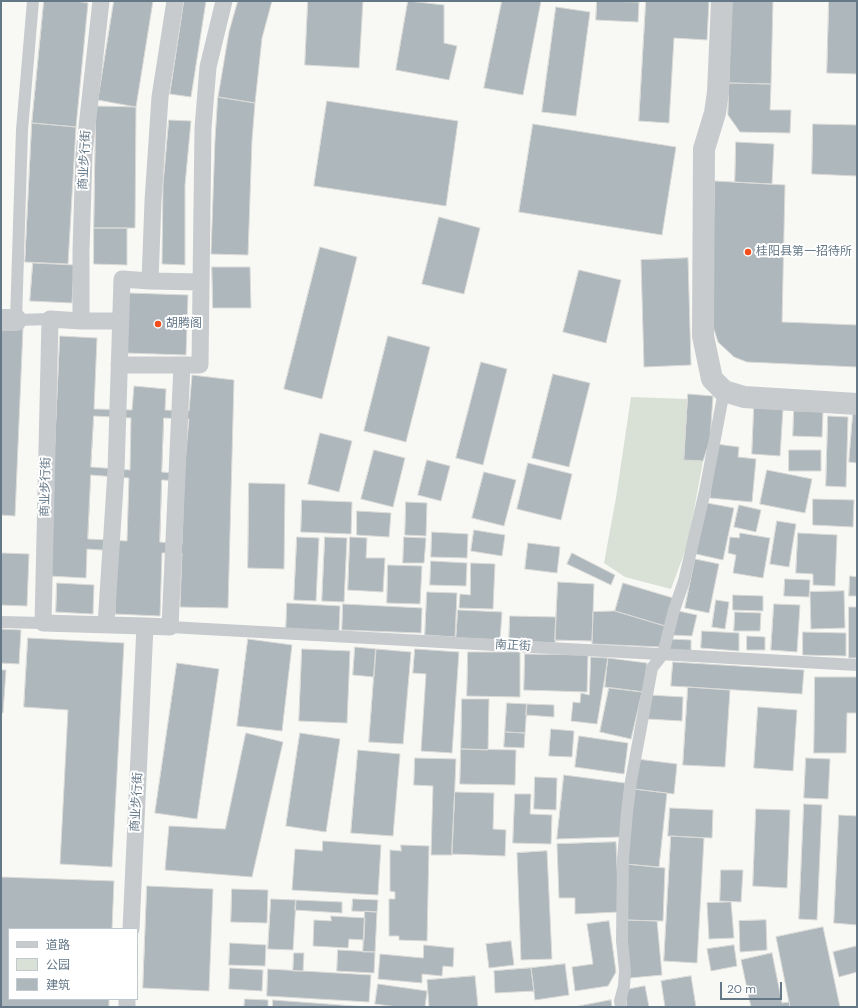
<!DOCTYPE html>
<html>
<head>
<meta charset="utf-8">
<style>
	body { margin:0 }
	#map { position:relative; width:858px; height:1008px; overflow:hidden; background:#f8f8f5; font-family:"DM Sans","Noto Sans SC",sans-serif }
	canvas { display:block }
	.frame { position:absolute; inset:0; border:2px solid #647888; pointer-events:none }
	.legend { position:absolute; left:8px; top:928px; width:130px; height:72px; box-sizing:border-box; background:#fff; border:1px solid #c1c9cf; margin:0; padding:5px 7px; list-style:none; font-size:12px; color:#647888 }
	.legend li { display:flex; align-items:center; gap:8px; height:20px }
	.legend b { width:20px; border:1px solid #c1c9cf }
	.scale { position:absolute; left:720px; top:982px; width:62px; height:18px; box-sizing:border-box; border:2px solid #647888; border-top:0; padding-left:5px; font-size:12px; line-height:14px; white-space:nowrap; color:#647888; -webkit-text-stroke:3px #fff; paint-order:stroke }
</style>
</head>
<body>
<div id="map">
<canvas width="858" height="1008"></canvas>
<div class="frame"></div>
<ul class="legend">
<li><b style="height:5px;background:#c7cbce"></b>道路</li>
<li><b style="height:11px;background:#d9e0d5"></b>公园</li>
<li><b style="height:11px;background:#aeb7bc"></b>建筑</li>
</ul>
<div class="scale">20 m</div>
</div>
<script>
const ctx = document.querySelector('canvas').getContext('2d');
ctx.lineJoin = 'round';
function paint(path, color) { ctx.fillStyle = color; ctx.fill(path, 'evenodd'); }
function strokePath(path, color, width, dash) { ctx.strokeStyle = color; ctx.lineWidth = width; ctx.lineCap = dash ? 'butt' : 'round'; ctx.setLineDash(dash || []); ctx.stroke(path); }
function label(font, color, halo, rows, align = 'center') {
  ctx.font = font + ' "DM Sans","Noto Sans SC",sans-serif'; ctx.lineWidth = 4; ctx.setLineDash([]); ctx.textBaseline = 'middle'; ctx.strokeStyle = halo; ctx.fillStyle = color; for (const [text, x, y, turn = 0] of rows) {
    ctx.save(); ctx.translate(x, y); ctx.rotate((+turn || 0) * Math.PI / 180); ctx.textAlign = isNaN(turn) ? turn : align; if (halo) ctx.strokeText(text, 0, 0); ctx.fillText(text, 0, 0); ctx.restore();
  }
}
const green = new Path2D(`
	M 631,397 L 687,399 L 684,459 L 703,461 L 688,543 L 671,589 L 625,577 L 604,563 L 616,498 Z`);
const building = new Path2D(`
	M 44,1 L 76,1 L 88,3 L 76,127 L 32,123 Z
	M 114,1 L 153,1 L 136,107 L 98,100 Z
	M 184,1 L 206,1 L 191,97 L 170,94 Z
	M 238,1 L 272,1 L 262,38 L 255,103 L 218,97 L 229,32 Z
	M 308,1 L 363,1 L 359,68 L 305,65 Z
	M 408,1 L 444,5 L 444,43 L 457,46 L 449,80 L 396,70 Z
	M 502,1 L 541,1 L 523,95 L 484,88 Z
	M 597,1 L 639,2 L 638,22 L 596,20 Z
	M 646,1 L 709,1 L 707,40 L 674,38 L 669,123 L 639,121 Z
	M 732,1 L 773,1 L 771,84 L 729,83 Z
	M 829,1 L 857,1 L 857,74 L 827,73 Z
	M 556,7 L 590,12 L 576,116 L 542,112 Z
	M 729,83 L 771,84 L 770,110 L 791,110 L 790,133 L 740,132 L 728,115 Z
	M 218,97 L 255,103 L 252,140 L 248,255 L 211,254 L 215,140 Z
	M 327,101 L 458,121 L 446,206 L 314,186 Z
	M 96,106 L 136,107 L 135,228 L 94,228 Z
	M 169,120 L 191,121 L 185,185 L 185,265 L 162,264 L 163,185 Z
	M 32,123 L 76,127 L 68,264 L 25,262 Z
	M 533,124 L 676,147 L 662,235 L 519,212 Z
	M 813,124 L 857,125 L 857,176 L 812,174 Z
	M 736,142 L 774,144 L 772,184 L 735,182 Z
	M 715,181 L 785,185 L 782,322 L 857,325 L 857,367 L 747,362 L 734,357 L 718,342 L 711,320 Z
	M 439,217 L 480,228 L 464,294 L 422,284 Z
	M 94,228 L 127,228 L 127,265 L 94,264 Z
	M 320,247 L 357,257 L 322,399 L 284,389 Z
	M 688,258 L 691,365 L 644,367 L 641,260 Z
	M 33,263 L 74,265 L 72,303 L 30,301 Z
	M 212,267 L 250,267 L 251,308 L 213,308 Z
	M 579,270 L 621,280 L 606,343 L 563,332 Z
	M 129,293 L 188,295 L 186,355 L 127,353 Z
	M 1,327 L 23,328 L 15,516 L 1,515 Z
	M 60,336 L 97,338 L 94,409 L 132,410 L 134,386 L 166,389 L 165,410 L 189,411 L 192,375 L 234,380 L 228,608 L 180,607 L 182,553 L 162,553 L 160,616 L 115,614 L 116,551 L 87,549 L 86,578 L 49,576 ZM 94,416 L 131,418 L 130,470 L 91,467 ZM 164,418 L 189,419 L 184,474 L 162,472 ZM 91,475 L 129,478 L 127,541 L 88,539 ZM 162,480 L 184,481 L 182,544 L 160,542 Z
	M 388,336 L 430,347 L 406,442 L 364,431 Z
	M 481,362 L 507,369 L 483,465 L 456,458 Z
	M 553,374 L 590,383 L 569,467 L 532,458 Z
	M 688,394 L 713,396 L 710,440 L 703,461 L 684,460 Z
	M 754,408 L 783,409 L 780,456 L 752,454 Z
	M 794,411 L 823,411 L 822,437 L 793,436 Z
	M 853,413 L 857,413 L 857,463 L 849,462 Z
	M 828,416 L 848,417 L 846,487 L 826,486 Z
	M 320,433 L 352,441 L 339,492 L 308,484 Z
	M 716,444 L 739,447 L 738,457 L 756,459 L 752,502 L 710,498 Z
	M 374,450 L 405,458 L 393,507 L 361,499 Z
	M 789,450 L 821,450 L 821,471 L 789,471 Z
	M 427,460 L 450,466 L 441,501 L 418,495 Z
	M 528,463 L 572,474 L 561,520 L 517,509 Z
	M 767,470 L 812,479 L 805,513 L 760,504 Z
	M 484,472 L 516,480 L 504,526 L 472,518 Z
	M 249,483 L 285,484 L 284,569 L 248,568 Z
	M 813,499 L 854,500 L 853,527 L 813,525 Z
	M 302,500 L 352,502 L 351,534 L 301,532 Z
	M 406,502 L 427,503 L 426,536 L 405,535 Z
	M 707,503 L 734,508 L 723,560 L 696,554 Z
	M 739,505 L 761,510 L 756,532 L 734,527 Z
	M 357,511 L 391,513 L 389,537 L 357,535 Z
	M 777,521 L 796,524 L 789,567 L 770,564 Z
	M 474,530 L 505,535 L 502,556 L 471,551 Z
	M 432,532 L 468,534 L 467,558 L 431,557 Z
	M 740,533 L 770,538 L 763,578 L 733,573 L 736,555 L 728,553 L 730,537 L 739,538 Z
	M 798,533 L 837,535 L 835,586 L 813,585 L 813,574 L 796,573 Z
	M 297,537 L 319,538 L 316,601 L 294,600 Z
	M 325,537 L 347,538 L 344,602 L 322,601 Z
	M 350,537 L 367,538 L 366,558 L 385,558 L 383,592 L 348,590 Z
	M 404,537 L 426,538 L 424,563 L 403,563 Z
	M 528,543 L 560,547 L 557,573 L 525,569 Z
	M 3,553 L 29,554 L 27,606 L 1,605 L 1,554 Z
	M 572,553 L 615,575 L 611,585 L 567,564 Z
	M 695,559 L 719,564 L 709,613 L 685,608 Z
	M 431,561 L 467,563 L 466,586 L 430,585 Z
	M 471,563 L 495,564 L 493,609 L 459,608 L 460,594 L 470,595 Z
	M 388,565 L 422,566 L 420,604 L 387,603 Z
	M 850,576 L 857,577 L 857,596 L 849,596 Z
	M 785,579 L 810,580 L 809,597 L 784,596 Z
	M 558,582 L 594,584 L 592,641 L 555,640 Z
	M 57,583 L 94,585 L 93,614 L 56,612 Z
	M 623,583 L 673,598 L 665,626 L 615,611 Z
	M 844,591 L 845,628 L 811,629 L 810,592 Z
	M 427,592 L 457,593 L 455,637 L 425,635 Z
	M 733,595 L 763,596 L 763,611 L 733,610 Z
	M 716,600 L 729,602 L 725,629 L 712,627 Z
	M 287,603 L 340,606 L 339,631 L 286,629 Z
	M 343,604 L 422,608 L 421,633 L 342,630 Z
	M 774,604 L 800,605 L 797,652 L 771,650 Z
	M 849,607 L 857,607 L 857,658 L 849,658 Z
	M 458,610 L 502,612 L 500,640 L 456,638 Z
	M 615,611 L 665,626 L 661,647 L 592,644 L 593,612 Z
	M 678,611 L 697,615 L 692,636 L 671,635 Z
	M 735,612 L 761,613 L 760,631 L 734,631 Z
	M 510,616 L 556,617 L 555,643 L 509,641 Z
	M 1,629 L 21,630 L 19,664 L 1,663 Z
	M 702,631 L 739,633 L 739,651 L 701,648 Z
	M 803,632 L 846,633 L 846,656 L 803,655 Z
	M 747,636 L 765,637 L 765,650 L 747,650 Z
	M 28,638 L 124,643 L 112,867 L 60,864 L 68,710 L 24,707 Z
	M 248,639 L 292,645 L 282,731 L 237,726 Z
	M 669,639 L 691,640 L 691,653 L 667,652 Z
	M 355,647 L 376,649 L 374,677 L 353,675 Z
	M 302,649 L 350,651 L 347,723 L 299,721 Z
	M 376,649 L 411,652 L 403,744 L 369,742 Z
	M 415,649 L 459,652 L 452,753 L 421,751 L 426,674 L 413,673 Z
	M 468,652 L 520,652 L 520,697 L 467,696 Z
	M 525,654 L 588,655 L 587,692 L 524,690 Z
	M 591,657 L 608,658 L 597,724 L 571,721 L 573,702 L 580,703 L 581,693 L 589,695 Z
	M 608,658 L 647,663 L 644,692 L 605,687 Z
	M 673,662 L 804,670 L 802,694 L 671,686 Z
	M 177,663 L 219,669 L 197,819 L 155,813 Z
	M 1,670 L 6,670 L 3,713 L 1,713 Z
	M 815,677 L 857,677 L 857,713 L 847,713 L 846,753 L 814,753 Z
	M 688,687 L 730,690 L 725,767 L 683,765 Z
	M 609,688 L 642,692 L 631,739 L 600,732 Z
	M 649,695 L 683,697 L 682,721 L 648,719 Z
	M 462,699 L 489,699 L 488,750 L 461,749 Z
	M 507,703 L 527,704 L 525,733 L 505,732 Z
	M 527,704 L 554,705 L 554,717 L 526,715 Z
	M 758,707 L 797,710 L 793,771 L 754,768 Z
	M 551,729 L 574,731 L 572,757 L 549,756 Z
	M 505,732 L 525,733 L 524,748 L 504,747 Z
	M 246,733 L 283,742 L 252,877 L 165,870 L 169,826 L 225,829 Z
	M 300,733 L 340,739 L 326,832 L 286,826 Z
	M 579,736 L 628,743 L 624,774 L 575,767 Z
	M 461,749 L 516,750 L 515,785 L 460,784 Z
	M 358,750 L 400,754 L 393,836 L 351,833 Z
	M 415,758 L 456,759 L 452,855 L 431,855 L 433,786 L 414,785 Z
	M 806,758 L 830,759 L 828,799 L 804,798 Z
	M 637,759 L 677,764 L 674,794 L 634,789 Z
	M 564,775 L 625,783 L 620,837 L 557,839 Z
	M 535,777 L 557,778 L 556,810 L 534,809 Z
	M 634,789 L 667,793 L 659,867 L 625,864 Z
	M 455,792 L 494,793 L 493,829 L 506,830 L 505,856 L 452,854 Z
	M 515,794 L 531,794 L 530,814 L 552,815 L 551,844 L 513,843 Z
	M 804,804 L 822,805 L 817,920 L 799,919 Z
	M 670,808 L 713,810 L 712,838 L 668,836 Z
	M 756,809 L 790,810 L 787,888 L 753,886 Z
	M 839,815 L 857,816 L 857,925 L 834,923 Z
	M 671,836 L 704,838 L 697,963 L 664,961 Z
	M 323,841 L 381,845 L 378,895 L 292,890 L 295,849 L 322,851 Z
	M 616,842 L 619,912 L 575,914 L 575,898 L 559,898 L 557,844 Z
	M 401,845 L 429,846 L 427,941 L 399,940 L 399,936 L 389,936 L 389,899 L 395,899 L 395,892 L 390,891 L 390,850 L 401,851 Z
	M 547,851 L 552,959 L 521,960 L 517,853 Z
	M 625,864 L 665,868 L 663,921 L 625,920 Z
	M 721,870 L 743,870 L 741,902 L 720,901 Z
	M 1,877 L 114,881 L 112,929 L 9,929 L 9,999 L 109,999 L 109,1007 L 1,1007 Z
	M 147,886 L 213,889 L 209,991 L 143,988 Z
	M 232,889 L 268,890 L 267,923 L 231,922 Z
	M 271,899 L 296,900 L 293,950 L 268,949 Z
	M 353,899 L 378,900 L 377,912 L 352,911 Z
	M 296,900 L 342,902 L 342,913 L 295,910 Z
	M 731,902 L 734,938 L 709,939 L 707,903 Z
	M 365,911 L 377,912 L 375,952 L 363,952 Z
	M 331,916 L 365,918 L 364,940 L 349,939 L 348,948 L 313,946 L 314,920 L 331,921 Z
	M 625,920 L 657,921 L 662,975 L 630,978 Z
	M 766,920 L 767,950 L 740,952 L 739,921 Z
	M 609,921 L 616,972 L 608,986 L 575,991 L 572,967 L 593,964 L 587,924 Z
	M 823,927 L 840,1007 L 790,1007 L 776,937 Z
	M 511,941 L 514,965 L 489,968 L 486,944 Z
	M 230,943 L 266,945 L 265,966 L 229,965 Z
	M 424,945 L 454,948 L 453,967 L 443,966 L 442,976 L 422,974 L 422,983 L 378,979 L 380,954 L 423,958 Z
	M 734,945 L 737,966 L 711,971 L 707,949 Z
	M 857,946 L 857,972 L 839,977 L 833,952 Z
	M 338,950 L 375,952 L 374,973 L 337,971 Z
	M 294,953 L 304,953 L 303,971 L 293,971 Z
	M 772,953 L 782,1003 L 789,1002 L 790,1007 L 751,1007 L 741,960 Z
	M 565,964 L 569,995 L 535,1000 L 531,968 Z
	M 230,968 L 263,970 L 262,991 L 229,989 Z
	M 531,968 L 534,991 L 495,993 L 494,971 Z
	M 268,969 L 371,975 L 369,1002 L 267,996 Z
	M 475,976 L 478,1007 L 429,1007 L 427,980 Z
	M 691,976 L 696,1007 L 665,1007 L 661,981 Z
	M 378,984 L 427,991 L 425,1007 L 398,1007 L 375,1004 Z
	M 645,986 L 649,1007 L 627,1007 L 625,990 Z
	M 245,999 L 268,1000 L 268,1007 L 244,1007 Z
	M 273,1000 L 367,1007 L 273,1007 Z
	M 611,1000 L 612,1007 L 574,1007 Z`);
const service = new Path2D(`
	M 33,1 L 22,130 L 16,320 L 50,319
	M 1,622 L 43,623
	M 170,627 L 857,665
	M 621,1007 L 620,1001 L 624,986 L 625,971 L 622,941 L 623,859 L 627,812 L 631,781 L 652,668 L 663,654 L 674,610 L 684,581 L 705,491 L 724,391`);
const pedestrian = new Path2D(`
	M 101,1 L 84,154 L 81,251 L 81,321 L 50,319 L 43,623 L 145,626
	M 150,281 L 201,282
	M 81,321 L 120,321
	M 119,365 L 200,365 L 203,128 L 208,67 L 224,1
	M 106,625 L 116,471 L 122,279 L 150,281 L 153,201 L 160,97 L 175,1
	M 131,929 L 145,626 L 170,627 L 182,365
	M 127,1007 L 127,999`);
const minor = new Path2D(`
	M 722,1 L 718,92 L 715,113 L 704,149 L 703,336 L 712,379 L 724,391 L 744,397 L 857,404
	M 1,320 L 16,320`);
const markers = [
	[748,252,4,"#f14e1c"],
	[158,324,4,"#f14e1c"]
];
const streetNames = [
	["商业步行街",85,160,-87],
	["商业步行街",46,487,-89],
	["南正街",513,646,3],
	["商业步行街",137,802,-87]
];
const poiNames = [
	["桂阳县第一招待所",756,252],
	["胡腾阁",166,324]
];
paint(green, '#d9e0d5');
paint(building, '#aeb7bc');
strokePath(building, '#dadad7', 1);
strokePath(service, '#c7cbce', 12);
strokePath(pedestrian, '#c7cbce', 17);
strokePath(minor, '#c7cbce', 22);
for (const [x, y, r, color] of markers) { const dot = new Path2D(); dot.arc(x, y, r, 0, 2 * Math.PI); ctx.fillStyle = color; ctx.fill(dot); strokePath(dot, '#fff', 1.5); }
label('12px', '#647888', '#fff', streetNames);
label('12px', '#647888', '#fff', poiNames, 'left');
</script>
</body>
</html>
